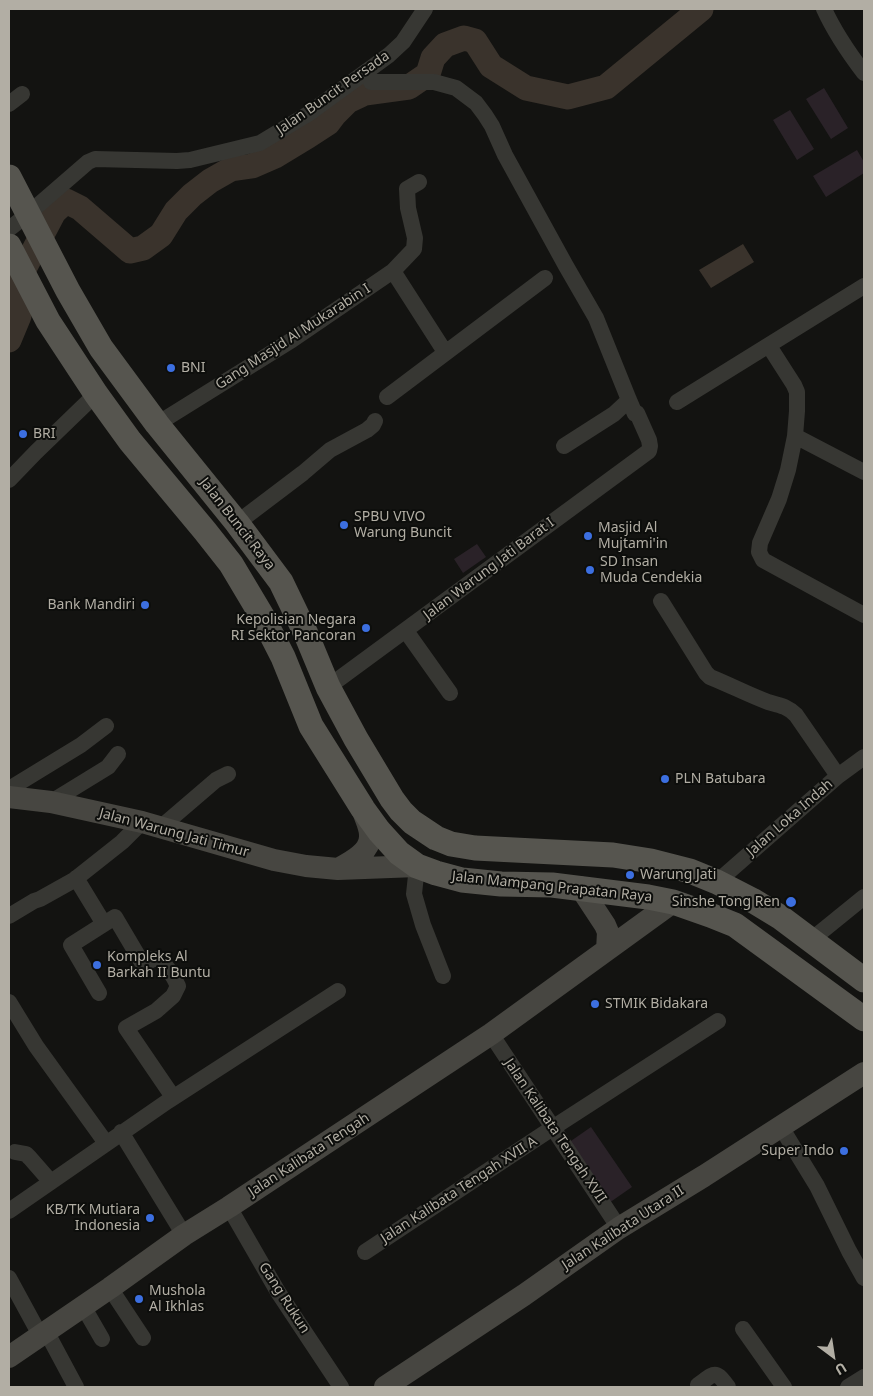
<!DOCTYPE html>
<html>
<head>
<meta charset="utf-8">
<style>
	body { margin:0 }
	#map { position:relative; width:873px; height:1396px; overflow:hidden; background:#131311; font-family:"Noto Sans",sans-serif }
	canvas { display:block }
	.frame { position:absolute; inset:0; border:10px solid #b2aea4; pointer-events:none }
	.north { position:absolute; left:808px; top:1331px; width:50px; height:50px; -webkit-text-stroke:4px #0d0e0c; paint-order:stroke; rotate:149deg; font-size:14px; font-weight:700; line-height:20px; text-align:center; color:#b2aea4 }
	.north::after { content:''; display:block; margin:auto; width:18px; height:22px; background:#b2aea4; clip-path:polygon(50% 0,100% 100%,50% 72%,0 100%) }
</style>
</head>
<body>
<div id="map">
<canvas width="873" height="1396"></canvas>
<div class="frame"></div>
<div class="north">U</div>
</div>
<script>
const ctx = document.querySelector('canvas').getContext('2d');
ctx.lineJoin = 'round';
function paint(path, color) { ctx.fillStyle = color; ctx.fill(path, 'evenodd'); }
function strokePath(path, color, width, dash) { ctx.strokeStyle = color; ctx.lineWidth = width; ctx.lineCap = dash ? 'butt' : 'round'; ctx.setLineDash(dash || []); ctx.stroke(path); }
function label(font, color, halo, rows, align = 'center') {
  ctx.font = font + ' "Noto Sans",sans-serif'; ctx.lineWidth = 4; ctx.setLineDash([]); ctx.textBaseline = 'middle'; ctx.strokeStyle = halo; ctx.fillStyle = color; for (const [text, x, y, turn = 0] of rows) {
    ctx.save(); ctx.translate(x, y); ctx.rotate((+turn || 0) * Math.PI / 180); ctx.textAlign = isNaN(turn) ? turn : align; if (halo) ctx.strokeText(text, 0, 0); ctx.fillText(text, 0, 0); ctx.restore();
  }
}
const green = new Path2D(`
	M 824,88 L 848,128 L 831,139 L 806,99 Z
	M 790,110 L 814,149 L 797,160 L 773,120 Z
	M 857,150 L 864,162 L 864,173 L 826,197 L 813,176 Z
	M 477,544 L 486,557 L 463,573 L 454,559 Z
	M 591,1127 L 632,1187 L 609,1203 L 568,1143 Z`);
const water = new Path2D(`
	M 743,244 L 754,262 L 711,288 L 699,270 Z`);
const river = new Path2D(`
	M 9,340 L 19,316 L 14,288 L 54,212 L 66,201 L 80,208 L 130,251 L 143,248 L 161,235 L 176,211 L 192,195 L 210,181 L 231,169 L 252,166 L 275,156 L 308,136 L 328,123 L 334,115 L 348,101 L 365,93 L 409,87 L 428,74 L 433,58 L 445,45 L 464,38 L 475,41 L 491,66 L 526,88 L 568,97 L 606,87 L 701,9`);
const street = new Path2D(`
	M 824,9 C 835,33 848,52 864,73
	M 9,104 L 22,94
	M 9,229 L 28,214 L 88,162 L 95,159 L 177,161 L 190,160 L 260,143 L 308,114 L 389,55 L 403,42 L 425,9
	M 393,271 L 445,352
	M 769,346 L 794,385 L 797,392 L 797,411 L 795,436 L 788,470 L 779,499 L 760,543 L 759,552 L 763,560 L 864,615
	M 387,397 L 545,278
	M 677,402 L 864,286
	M 157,424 L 292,340 L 393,271 L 414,249 L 415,238 L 408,208 L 407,189 L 419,182
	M 795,436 L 864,472
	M 564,446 L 614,414 L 629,400
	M 9,480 L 36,452 L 96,394
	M 237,523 L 303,473 L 330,450 L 367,430 L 373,425 L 375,421
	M 661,601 L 706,673 L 710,677 C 730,685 749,695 768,702 C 779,705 787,706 796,715 L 838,776
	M 406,631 L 450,693
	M 328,687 L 649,451 L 650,446 L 649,440 L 637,413 L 635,414 L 629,400 L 596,318 L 566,266 L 505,155 L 492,126 L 485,115 L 476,103 L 456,88 L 434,82 L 371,82
	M 9,789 L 81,745 L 106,726
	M 51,802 L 108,767 L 118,754
	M 160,828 L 216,780 L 228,774
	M 417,866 L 414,894 L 423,925 L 443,976
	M 76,878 L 104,924 L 115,917 L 141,961 L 145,963 L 153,959 L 159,959 C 168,967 173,975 178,986 L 173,996 L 156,1011 L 126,1028 L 173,1097
	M 717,882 L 838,776 L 864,757
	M 9,916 L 34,901 L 40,899 L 74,880 L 122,842 L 142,822
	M 811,940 L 864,897
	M 99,993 L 71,945 L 104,924
	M 9,1002 L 36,1046 L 106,1143
	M 491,1034 L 619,1228
	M 781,1127 L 817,1186 L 849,1251 L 864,1278
	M 121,1132 L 184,1235
	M 15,1152 L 26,1154 L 30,1158 L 51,1182
	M 229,1207 L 278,1292 L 341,1387
	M 9,1211 L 168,1101 L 338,991
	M 365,1252 L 554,1127 L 718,1021
	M 9,1278 L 40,1335
	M 110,1288 L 143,1338
	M 83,1306 L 102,1339
	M 743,1329 L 784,1387
	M 46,1331 L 76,1387
	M 698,1385 C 715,1373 715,1369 728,1387
	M 848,1387 L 864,1377`);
const secondary = new Path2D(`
	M 9,797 L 51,802 L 142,822 L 274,860 L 306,866 L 338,869 L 417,866
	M 338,869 C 351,862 371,852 370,835 C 370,827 365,818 363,811
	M 580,887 L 605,925 L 608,932 L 607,950
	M 9,1357 L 110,1288 L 184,1235 L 229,1207 L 491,1034 L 673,902
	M 385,1387 L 524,1295 L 619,1228 L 704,1176 L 864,1073`);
const primary = new Path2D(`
	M 9,177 L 68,291 L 101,348 L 157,424 L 237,523 L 281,582 L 306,634 L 328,687 L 356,739 L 392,799 L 401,811 L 412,822 L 436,838 L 451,844 L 475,848 L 613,855 L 651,861 L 690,871 L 717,882 L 752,900 L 780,917 L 864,980
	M 9,246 L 48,321 L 96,394 L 130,441 L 205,531 L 231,564 L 262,616 L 283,657 L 311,726 L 363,809 L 379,831 L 399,853 L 417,866 L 436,873 L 462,880 L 501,884 L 552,885 L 648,897 L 673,902 L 710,915 L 735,925 L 864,1019`);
const markers = [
	[171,368,5,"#3c6fe0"],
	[23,434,5,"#3c6fe0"],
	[344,525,5,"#3c6fe0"],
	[588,536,5,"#3c6fe0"],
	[590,570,5,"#3c6fe0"],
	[145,605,5,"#3c6fe0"],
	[366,628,5,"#3c6fe0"],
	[665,779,5,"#3c6fe0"],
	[630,875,5,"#3c6fe0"],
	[791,902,6,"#3c6fe0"],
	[97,965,5,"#3c6fe0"],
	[595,1004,5,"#3c6fe0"],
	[844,1151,5,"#3c6fe0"],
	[150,1218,5,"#3c6fe0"],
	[139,1299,5,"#3c6fe0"]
];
const streetNames = [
	["Jalan Buncit Persada",333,93,-35],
	["Gang Masjid Al Mukarabin I",293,337,-33],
	["Jalan Buncit Raya",237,524,52],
	["Jalan Warung Jati Barat I",489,569,-37],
	["Jalan Loka Indah",790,818,-41],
	["Jalan Warung Jati Timur",174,833,15],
	["Jalan Mampang Prapatan Raya",552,887,6],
	["Jalan Kalibata Tengah XVII",555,1131,56],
	["Jalan Kalibata Tengah",309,1155,-33],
	["Jalan Kalibata Tengah XVII A",459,1190,-33],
	["Jalan Kalibata Utara II",623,1228,-33],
	["Gang Rukun",284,1298,57]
];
const poiNames = [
	["BNI",181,368],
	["BRI",33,434],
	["SPBU VIVO",354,517],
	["Warung Buncit",354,533],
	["Masjid Al",598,528],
	["Mujtami'in",598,544],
	["SD Insan",600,562],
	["Muda Cendekia",600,578],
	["Bank Mandiri",135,605,"right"],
	["Kepolisian Negara",356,620,"right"],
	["RI Sektor Pancoran",356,636,"right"],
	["PLN Batubara",675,779],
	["Warung Jati",640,875],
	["Sinshe Tong Ren",780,902,"right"],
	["Kompleks Al",107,957],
	["Barkah II Buntu",107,973],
	["STMIK Bidakara",605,1004],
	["Super Indo",834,1151,"right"],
	["KB/TK Mutiara",140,1210,"right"],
	["Indonesia",140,1226,"right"],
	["Mushola",149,1291],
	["Al Ikhlas",149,1307]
];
paint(green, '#2a2228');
paint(water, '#3a332c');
strokePath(river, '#3a332c', 25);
strokePath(street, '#373733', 16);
strokePath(secondary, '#474641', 22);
strokePath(primary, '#56554f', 25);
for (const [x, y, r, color] of markers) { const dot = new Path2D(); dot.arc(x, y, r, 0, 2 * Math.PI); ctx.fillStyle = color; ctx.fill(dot); strokePath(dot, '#0d0e0c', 2); }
label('14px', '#b2aea4', '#0d0e0c', streetNames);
label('14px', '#b2aea4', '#0d0e0c', poiNames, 'left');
</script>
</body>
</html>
